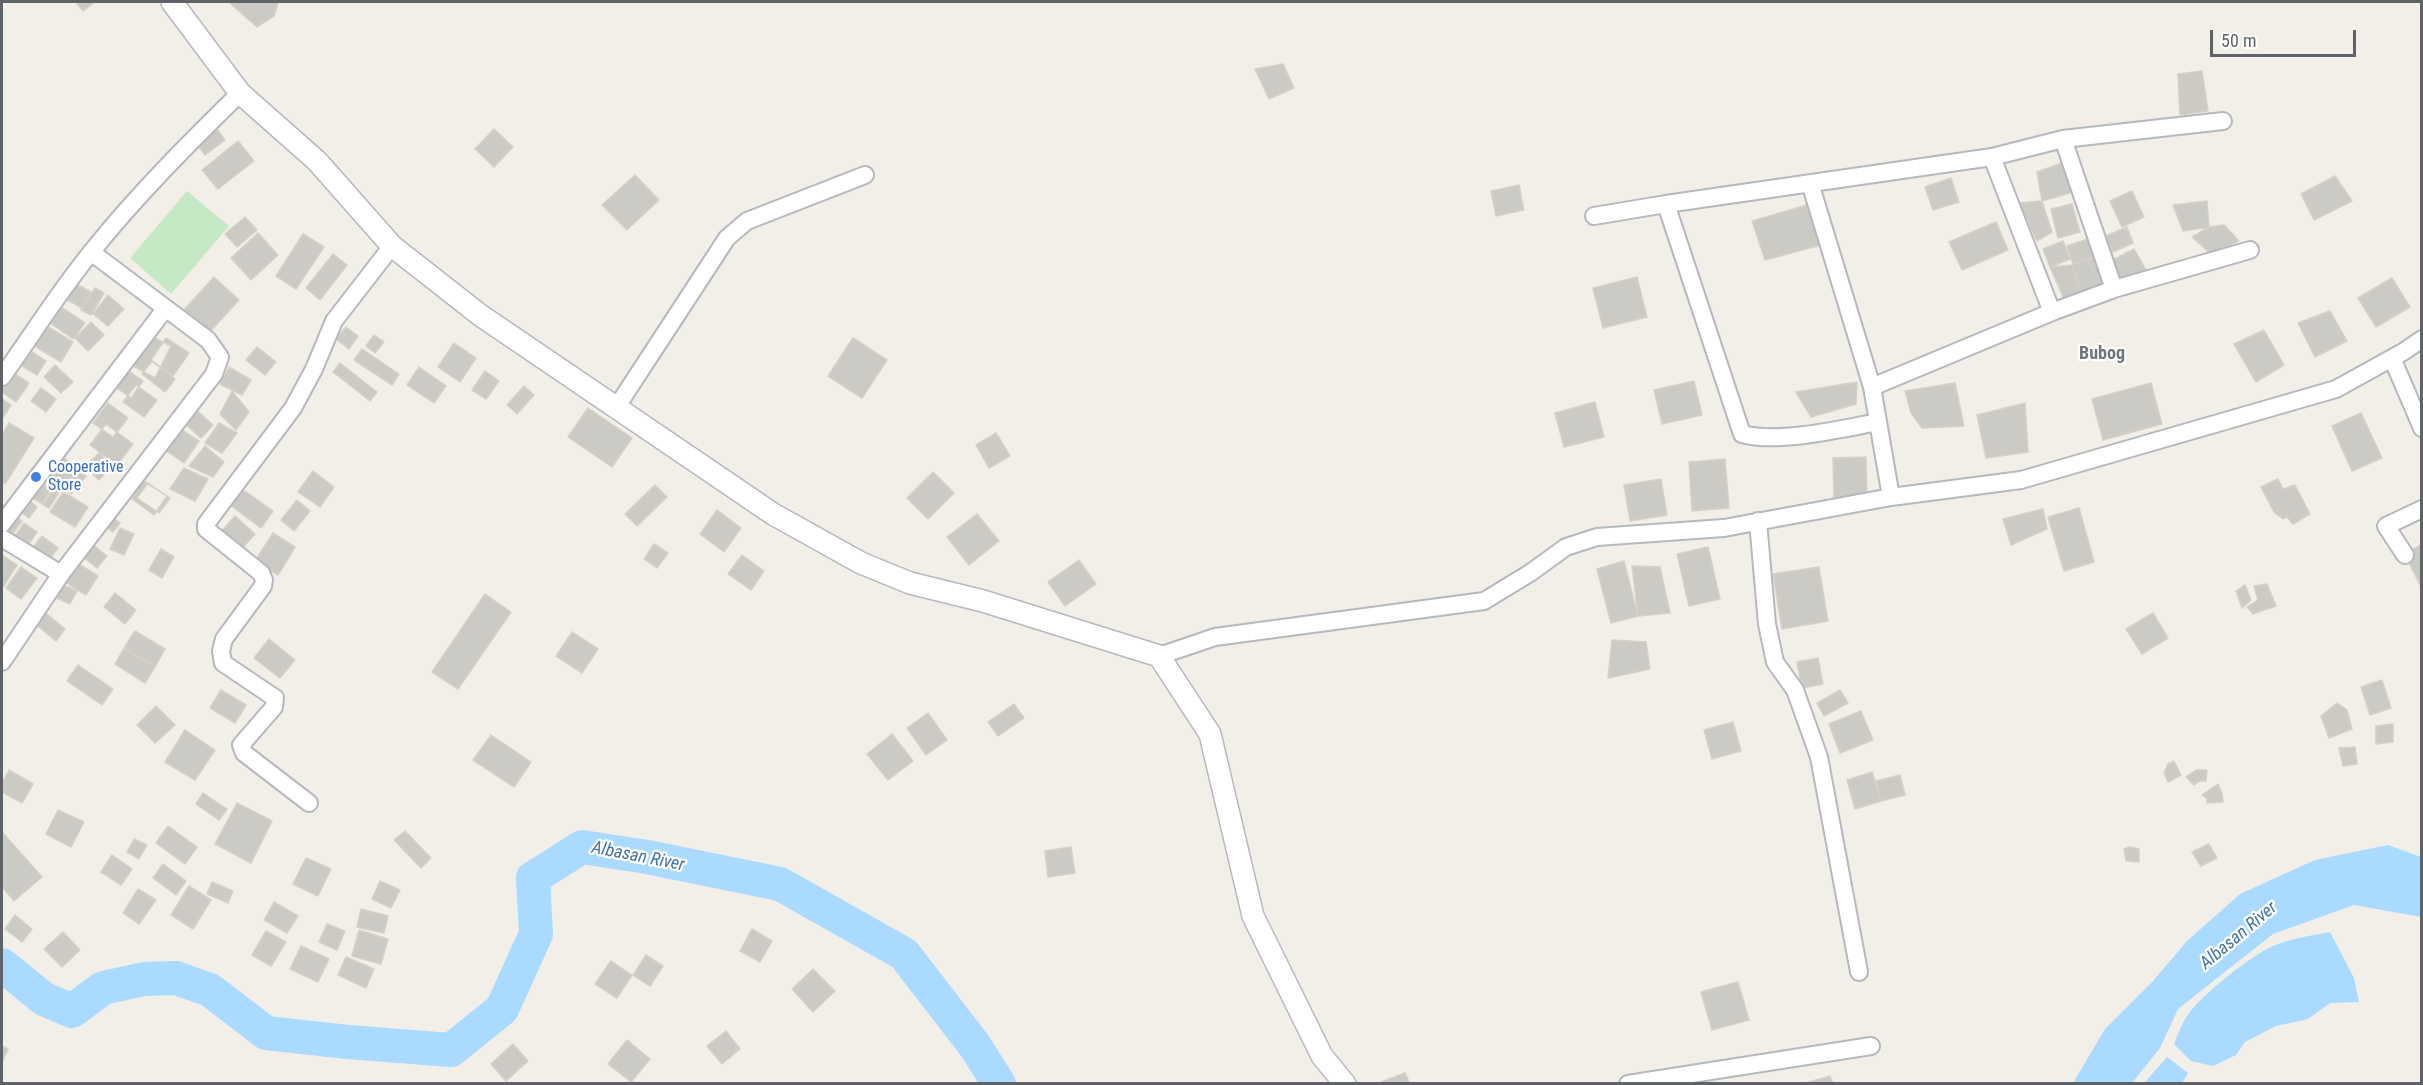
<!DOCTYPE html>
<html>
<head>
<meta charset="utf-8">
<style>
	body { margin:0 }
	#map { position:relative; width:2423px; height:1085px; overflow:hidden; background:#f1efe8; font-family:"Roboto Condensed",sans-serif }
	canvas { display:block }
	.frame { position:absolute; inset:0; border:3px solid #5f6368; pointer-events:none }
	.scale { position:absolute; left:2210px; top:30px; width:146px; height:27px; box-sizing:border-box; border:3px solid #5f6368; border-top:0; padding-left:8px; font-size:18px; line-height:21px; white-space:nowrap; color:#5f6368; -webkit-text-stroke:4px #fff; paint-order:stroke }
</style>
</head>
<body>
<div id="map">
<canvas width="2423" height="1085"></canvas>
<div class="frame"></div>
<div class="scale">50 m</div>
</div>
<script>
const ctx = document.querySelector('canvas').getContext('2d');
ctx.lineJoin = 'round';
function paint(path, color) { ctx.fillStyle = color; ctx.fill(path, 'evenodd'); }
function strokePath(path, color, width, dash) { ctx.strokeStyle = color; ctx.lineWidth = width; ctx.lineCap = dash ? 'butt' : 'round'; ctx.setLineDash(dash || []); ctx.stroke(path); }
function label(font, color, halo, rows, align = 'center') {
  ctx.font = font + ' "Roboto Condensed",sans-serif'; ctx.lineWidth = 4.5; ctx.setLineDash([]); ctx.textBaseline = 'middle'; ctx.strokeStyle = halo; ctx.fillStyle = color; for (const [text, x, y, turn = 0] of rows) {
    ctx.save(); ctx.translate(x, y); ctx.rotate((+turn || 0) * Math.PI / 180); ctx.textAlign = isNaN(turn) ? turn : align; if (halo) ctx.strokeText(text, 0, 0); ctx.fillText(text, 0, 0); ctx.restore();
  }
}
const green = new Path2D(`
	M 187,191 L 229,226 L 171,294 L 130,258 Z`);
const water = new Path2D(`
	M 2388,845 L 2421,857 L 2421,917 L 2354,905 L 2273,934 L 2178,1009 L 2160,1048 L 2132,1083 L 2073,1083 L 2105,1029 L 2153,981 L 2187,941 L 2240,894 L 2315,860 Z
	M 2330,932 L 2354,978 L 2359,1002 L 2330,1003 L 2308,1019 L 2276,1026 L 2245,1042 L 2236,1055 L 2213,1066 L 2191,1061 L 2174,1044 C 2179,1031 2184,1018 2194,1007 C 2210,989 2246,960 2267,949 C 2286,939 2309,936 2330,932 Z
	M 2167,1057 L 2188,1073 L 2182,1083 L 2144,1083 Z`);
const river = new Path2D(`
	M 2,965 L 44,999 L 72,1011 L 103,988 L 144,979 L 176,978 L 210,990 L 266,1033 L 348,1042 L 451,1050 L 502,1009 L 536,934 L 533,878 L 582,847 L 647,857 L 780,884 L 904,954 L 975,1046 L 999,1084`);
const building = new Path2D(`
	M 76,2 L 95,2 L 83,11 Z
	M 232,2 L 276,2 L 278,3 L 274,16 L 257,27 L 231,4 Z
	M 1283,64 L 1294,88 L 1269,99 L 1255,69 Z
	M 2202,71 L 2208,111 L 2180,115 L 2178,74 Z
	M 217,129 L 225,140 L 205,155 L 197,144 Z
	M 494,129 L 513,147 L 494,167 L 475,149 Z
	M 238,141 L 254,161 L 218,189 L 202,170 Z
	M 2065,162 L 2077,191 L 2042,201 L 2037,172 Z
	M 635,175 L 659,200 L 627,230 L 602,205 Z
	M 2335,176 L 2352,201 L 2314,220 L 2301,194 Z
	M 1951,178 L 1959,202 L 1933,210 L 1925,187 Z
	M 1519,185 L 1524,210 L 1496,216 L 1491,191 Z
	M 2132,191 L 2144,217 L 2122,227 L 2110,201 Z
	M 2042,201 L 2052,232 L 2037,241 L 2019,203 Z
	M 2207,201 L 2209,227 L 2183,231 L 2173,205 Z
	M 2072,204 L 2080,232 L 2058,238 L 2051,209 Z
	M 1807,205 L 1821,245 L 1765,260 L 1752,221 Z
	M 245,217 L 257,230 L 237,247 L 225,234 Z
	M 1996,222 L 2008,250 L 1962,270 L 1949,242 Z
	M 2224,225 L 2239,241 L 2212,255 L 2192,237 L 2209,227 Z
	M 2127,227 L 2133,243 L 2113,252 L 2106,236 Z
	M 258,233 L 278,255 L 251,280 L 231,258 Z
	M 303,234 L 324,247 L 296,289 L 276,276 Z
	M 2091,238 L 2097,256 L 2073,264 L 2067,246 Z
	M 2063,241 L 2070,259 L 2050,267 L 2043,249 Z
	M 2134,249 L 2146,270 L 2123,282 L 2111,261 Z
	M 333,254 L 347,265 L 320,300 L 306,288 Z
	M 2097,256 L 2108,287 L 2082,295 L 2072,265 Z
	M 2072,265 L 2082,295 L 2065,301 L 2050,267 Z
	M 214,277 L 239,300 L 207,335 L 182,312 Z
	M 1637,277 L 1647,317 L 1603,328 L 1593,288 Z
	M 2392,278 L 2410,307 L 2376,327 L 2358,298 Z
	M 72,282 L 91,292 L 82,308 L 64,298 Z
	M 95,288 L 104,293 L 91,315 L 81,310 Z
	M 108,295 L 124,309 L 108,326 L 93,314 Z
	M 57,304 L 85,323 L 73,339 L 46,320 Z
	M 2330,311 L 2347,341 L 2315,357 L 2298,323 Z
	M 91,322 L 104,335 L 88,351 L 75,338 Z
	M 45,325 L 73,342 L 61,362 L 33,345 Z
	M 346,327 L 358,336 L 349,349 L 336,339 Z
	M 2264,330 L 2284,365 L 2256,382 L 2234,344 Z
	M 149,335 L 171,346 L 155,378 L 133,366 Z
	M 374,335 L 384,342 L 375,353 L 366,346 Z
	M 166,338 L 189,353 L 173,376 L 151,360 Z
	M 853,338 L 887,360 L 862,398 L 828,376 Z
	M 454,343 L 476,358 L 460,382 L 438,367 Z
	M 257,347 L 276,362 L 265,375 L 246,360 Z
	M 362,349 L 399,374 L 392,385 L 354,360 Z
	M 29,350 L 46,361 L 37,375 L 19,364 Z
	M 152,361 L 175,379 L 165,392 L 142,374 Z
	M 340,363 L 377,392 L 370,401 L 333,372 Z
	M 55,365 L 73,382 L 61,393 L 44,377 Z
	M 123,367 L 143,381 L 131,398 L 111,384 Z
	M 229,367 L 251,380 L 242,395 L 220,384 Z
	M 419,367 L 446,386 L 434,403 L 407,385 Z
	M 9,370 L 29,383 L 16,402 L 2,392 L 2,380 Z
	M 485,371 L 499,381 L 486,399 L 472,390 Z
	M 1694,381 L 1702,415 L 1662,424 L 1654,390 Z
	M 1857,382 L 1856,404 L 1811,417 L 1796,392 Z
	M 1955,383 L 1964,426 L 1922,428 L 1911,413 L 1905,391 Z
	M 2151,383 L 2162,424 L 2103,440 L 2092,399 Z
	M 136,385 L 157,400 L 144,417 L 123,402 Z
	M 524,386 L 534,395 L 517,414 L 507,405 Z
	M 41,388 L 56,399 L 46,412 L 31,401 Z
	M 232,391 L 249,412 L 236,430 L 220,414 Z
	M 2,399 L 11,405 L 2,419 Z
	M 1595,402 L 1604,437 L 1564,447 L 1555,413 Z
	M 108,403 L 128,418 L 113,437 L 93,423 Z
	M 2025,403 L 2028,452 L 1986,458 L 1977,415 Z
	M 193,407 L 213,425 L 201,438 L 181,420 Z
	M 588,408 L 632,438 L 612,467 L 568,437 Z
	M 2361,413 L 2382,458 L 2352,471 L 2332,426 Z
	M 9,423 L 34,438 L 5,484 L 2,481 L 2,435 Z
	M 219,423 L 237,433 L 222,453 L 205,443 Z
	M 106,424 L 133,444 L 117,465 L 90,445 Z
	M 177,427 L 199,441 L 184,463 L 162,448 Z
	M 996,433 L 1010,456 L 989,468 L 976,445 Z
	M 205,446 L 224,462 L 213,477 L 189,466 Z
	M 99,453 L 112,466 L 99,480 L 85,467 Z
	M 62,456 L 86,476 L 71,494 L 47,475 Z
	M 1866,457 L 1867,498 L 1834,499 L 1833,458 Z
	M 1725,459 L 1729,508 L 1692,511 L 1689,462 Z
	M 184,468 L 208,479 L 195,501 L 170,489 Z
	M 313,471 L 334,487 L 320,507 L 298,492 Z
	M 933,472 L 954,493 L 928,519 L 907,498 Z
	M 1661,479 L 1667,515 L 1630,521 L 1624,485 Z
	M 2278,479 L 2283,489 L 2295,485 L 2310,514 L 2293,524 L 2287,517 L 2283,519 L 2274,512 L 2261,487 Z
	M 37,481 L 53,490 L 44,504 L 28,496 Z
	M 144,481 L 167,496 L 154,515 L 132,499 Z
	M 148,483 L 170,498 L 159,513 L 137,498 Z
	M 54,485 L 61,489 L 49,508 L 42,504 Z
	M 655,485 L 667,497 L 637,526 L 625,514 Z
	M 242,489 L 273,511 L 261,528 L 230,505 Z
	M 63,492 L 88,507 L 75,527 L 50,512 Z
	M 26,498 L 37,507 L 29,518 L 17,509 Z
	M 297,500 L 310,511 L 294,531 L 281,520 Z
	M 2079,508 L 2094,562 L 2064,571 L 2048,517 Z
	M 2043,509 L 2047,529 L 2011,545 L 2003,519 Z
	M 717,510 L 741,528 L 724,552 L 700,534 Z
	M 11,513 L 22,521 L 12,535 L 2,527 Z
	M 108,514 L 120,523 L 113,532 L 101,523 Z
	M 977,514 L 999,541 L 969,565 L 947,537 Z
	M 235,516 L 255,534 L 239,552 L 219,534 Z
	M 24,523 L 37,532 L 28,545 L 15,536 Z
	M 120,528 L 134,534 L 124,555 L 110,549 Z
	M 273,533 L 295,547 L 278,575 L 255,561 Z
	M 42,536 L 58,548 L 48,561 L 32,549 Z
	M 88,541 L 107,556 L 97,568 L 78,553 Z
	M 654,544 L 668,553 L 657,568 L 644,559 Z
	M 2422,544 L 2422,589 L 2405,555 Z
	M 1708,547 L 1720,599 L 1689,606 L 1677,554 Z
	M 161,549 L 174,557 L 162,578 L 149,570 Z
	M 2,555 L 17,565 L 3,587 L 2,586 Z
	M 742,555 L 764,571 L 751,590 L 728,574 Z
	M 1079,560 L 1096,584 L 1065,606 L 1048,582 Z
	M 74,561 L 98,576 L 86,595 L 62,580 Z
	M 1624,561 L 1638,616 L 1611,623 L 1597,569 Z
	M 1632,566 L 1660,567 L 1670,613 L 1638,616 Z
	M 21,567 L 37,578 L 21,599 L 6,588 Z
	M 1819,567 L 1828,621 L 1782,629 L 1773,574 Z
	M 56,582 L 77,591 L 70,604 L 50,595 Z
	M 2267,584 L 2276,606 L 2253,614 L 2247,607 L 2258,600 L 2254,586 Z
	M 2245,585 L 2251,600 L 2242,608 L 2236,591 Z
	M 115,593 L 136,610 L 125,624 L 104,607 Z
	M 485,594 L 511,612 L 458,689 L 432,672 Z
	M 43,611 L 65,629 L 56,641 L 33,622 Z
	M 2153,613 L 2168,638 L 2142,654 L 2126,629 Z
	M 135,631 L 165,649 L 155,667 L 124,648 Z
	M 572,632 L 598,649 L 582,673 L 556,656 Z
	M 269,639 L 295,660 L 280,678 L 254,658 Z
	M 1612,640 L 1646,642 L 1650,669 L 1608,678 Z
	M 124,648 L 155,667 L 145,683 L 115,664 Z
	M 1818,658 L 1823,684 L 1802,688 L 1797,662 Z
	M 78,665 L 113,689 L 102,705 L 67,681 Z
	M 2382,680 L 2391,708 L 2370,715 L 2361,687 Z
	M 221,690 L 246,705 L 235,723 L 210,708 Z
	M 1840,690 L 1848,703 L 1824,716 L 1817,703 Z
	M 2337,703 L 2347,710 L 2352,729 L 2329,738 L 2321,716 Z
	M 1014,704 L 1024,718 L 998,736 L 988,722 Z
	M 156,706 L 175,725 L 155,743 L 137,725 Z
	M 1861,711 L 1873,740 L 1840,753 L 1829,724 Z
	M 928,713 L 947,740 L 926,755 L 907,728 Z
	M 1733,722 L 1741,751 L 1712,759 L 1704,730 Z
	M 2393,724 L 2393,742 L 2376,744 L 2376,726 Z
	M 185,730 L 215,750 L 195,780 L 165,762 Z
	M 892,734 L 913,761 L 888,780 L 867,754 Z
	M 491,735 L 531,762 L 514,787 L 473,760 Z
	M 2355,747 L 2357,764 L 2343,766 L 2339,748 Z
	M 2174,761 L 2181,775 L 2168,782 L 2164,773 L 2168,764 Z
	M 9,770 L 33,784 L 22,803 L 2,792 L 2,783 Z
	M 2196,770 L 2207,770 L 2206,781 L 2200,781 L 2194,785 L 2186,777 Z
	M 1872,772 L 1881,801 L 1855,809 L 1847,780 Z
	M 1900,775 L 1905,795 L 1881,801 L 1876,781 Z
	M 2218,784 L 2222,793 L 2223,802 L 2207,803 L 2207,798 L 2202,795 Z
	M 203,793 L 227,809 L 219,820 L 196,804 Z
	M 237,803 L 272,821 L 251,863 L 215,844 Z
	M 58,810 L 84,822 L 71,847 L 46,834 Z
	M 168,826 L 197,847 L 185,864 L 156,843 Z
	M 405,831 L 431,858 L 421,868 L 394,840 Z
	M 3,833 L 42,877 L 14,901 L 2,887 Z
	M 134,839 L 147,845 L 139,859 L 127,852 Z
	M 2209,844 L 2217,858 L 2201,866 L 2192,852 Z
	M 1071,847 L 1075,873 L 1048,877 L 1045,851 Z
	M 2129,847 L 2139,849 L 2139,862 L 2126,861 L 2124,849 Z
	M 112,855 L 132,869 L 121,885 L 101,872 Z
	M 306,858 L 331,869 L 318,896 L 293,884 Z
	M 163,864 L 186,881 L 176,895 L 153,878 Z
	M 380,881 L 400,890 L 391,908 L 372,899 Z
	M 212,882 L 233,891 L 228,903 L 207,894 Z
	M 189,886 L 211,900 L 193,929 L 171,915 Z
	M 138,889 L 156,900 L 139,924 L 123,913 Z
	M 274,902 L 298,916 L 287,933 L 264,920 Z
	M 361,909 L 388,916 L 384,933 L 357,927 Z
	M 15,915 L 32,929 L 22,942 L 5,929 Z
	M 327,924 L 345,931 L 337,950 L 319,942 Z
	M 752,929 L 772,941 L 760,962 L 740,951 Z
	M 359,930 L 388,939 L 381,964 L 352,956 Z
	M 266,931 L 286,942 L 271,966 L 252,955 Z
	M 63,932 L 80,950 L 62,967 L 44,949 Z
	M 301,946 L 329,959 L 318,982 L 290,969 Z
	M 646,955 L 663,966 L 650,986 L 633,975 Z
	M 346,957 L 374,969 L 366,988 L 338,975 Z
	M 611,961 L 632,975 L 617,998 L 595,984 Z
	M 813,969 L 835,991 L 813,1012 L 792,989 Z
	M 1738,982 L 1749,1020 L 1712,1030 L 1701,992 Z
	M 726,1031 L 740,1049 L 722,1064 L 707,1046 Z
	M 627,1040 L 650,1059 L 631,1082 L 608,1064 Z
	M 513,1044 L 528,1061 L 506,1081 L 491,1064 Z
	M 2,1046 L 8,1049 L 2,1063 Z
	M 1405,1073 L 1410,1084 L 1381,1084 L 1381,1082 Z
	M 1830,1076 L 1833,1084 L 1802,1084 Z`);
const minor = new Path2D(`
	M 2063,139 L 2114,289
	M 1992,157 L 2052,312
	M 1810,183 L 1872,387 L 1891,497
	M 1594,216 L 1666,204
	M 2392,358 L 2422,428
	M 2,377 C 32,335 60,290 93,250 C 138,194 189,143 240,93
	M 1872,387 L 2052,312 L 2114,289 L 2250,250
	M 616,408 L 727,238 L 747,221 L 865,175
	M 1878,422 C 1841,429 1778,444 1742,434 L 1666,204 L 1992,157 L 2063,139 L 2223,121
	M 1758,521 L 1767,624 L 1775,662 L 1795,690 L 1819,757 L 1859,972
	M 2,524 L 165,309
	M 2,538 L 61,574
	M 2405,555 L 2386,526 L 2422,509
	M 1159,656 L 1215,637 L 1484,601 L 1530,573 L 1566,547 L 1597,537 L 1724,528 L 1891,497 L 2021,480 L 2336,389 L 2403,352 L 2422,339
	M 2,662 L 61,574 L 214,374 L 220,357 L 208,340 L 91,252
	M 309,803 L 244,753 L 241,745 L 274,707 L 275,698 L 223,663 L 221,651 L 224,639 L 263,586 L 264,580 L 261,573 L 206,529 L 206,524 L 293,408 L 314,369 L 334,321 L 392,246
	M 1628,1084 L 1871,1046`);
const tertiary = new Path2D(`
	M 172,2 L 240,93 L 317,161 L 392,246 L 480,315 L 773,514 L 861,563 L 910,583 L 983,601 L 1159,656 L 1210,734 L 1253,916 L 1322,1056 L 1345,1084`);
const markers = [
	[36,477,6,"#3f7fe0"]
];
const shopNames = [
	["Cooperative",48,468],
	["Store",48,486]
];
const neighbourhoodNames = [
	["Bubog",2102,354]
];
const waterNames = [
	["Albasan River",638,857,11],
	["Albasan River",2239,936,-40]
];
paint(green, '#c5e8c5');
paint(water, '#aadaff');
strokePath(river, '#aadaff', 34);
paint(building, '#cccac5');
strokePath(building, '#d6d1c6', 1.5);
strokePath(minor, '#b5b8bc', 20);
strokePath(tertiary, '#b5b8bc', 24);
strokePath(minor, '#fff', 16);
strokePath(tertiary, '#fff', 21);
for (const [x, y, r, color] of markers) { const dot = new Path2D(); dot.arc(x, y, r, 0, 2 * Math.PI); ctx.fillStyle = color; ctx.fill(dot); strokePath(dot, '#fff', 2); }
label('16px', '#366cbe', '#fff', shopNames, 'left');
label('bold 18px', '#70757a', '#fff', neighbourhoodNames);
label('italic 18px', '#4174aa', '#fff', waterNames);
</script>
</body>
</html>
